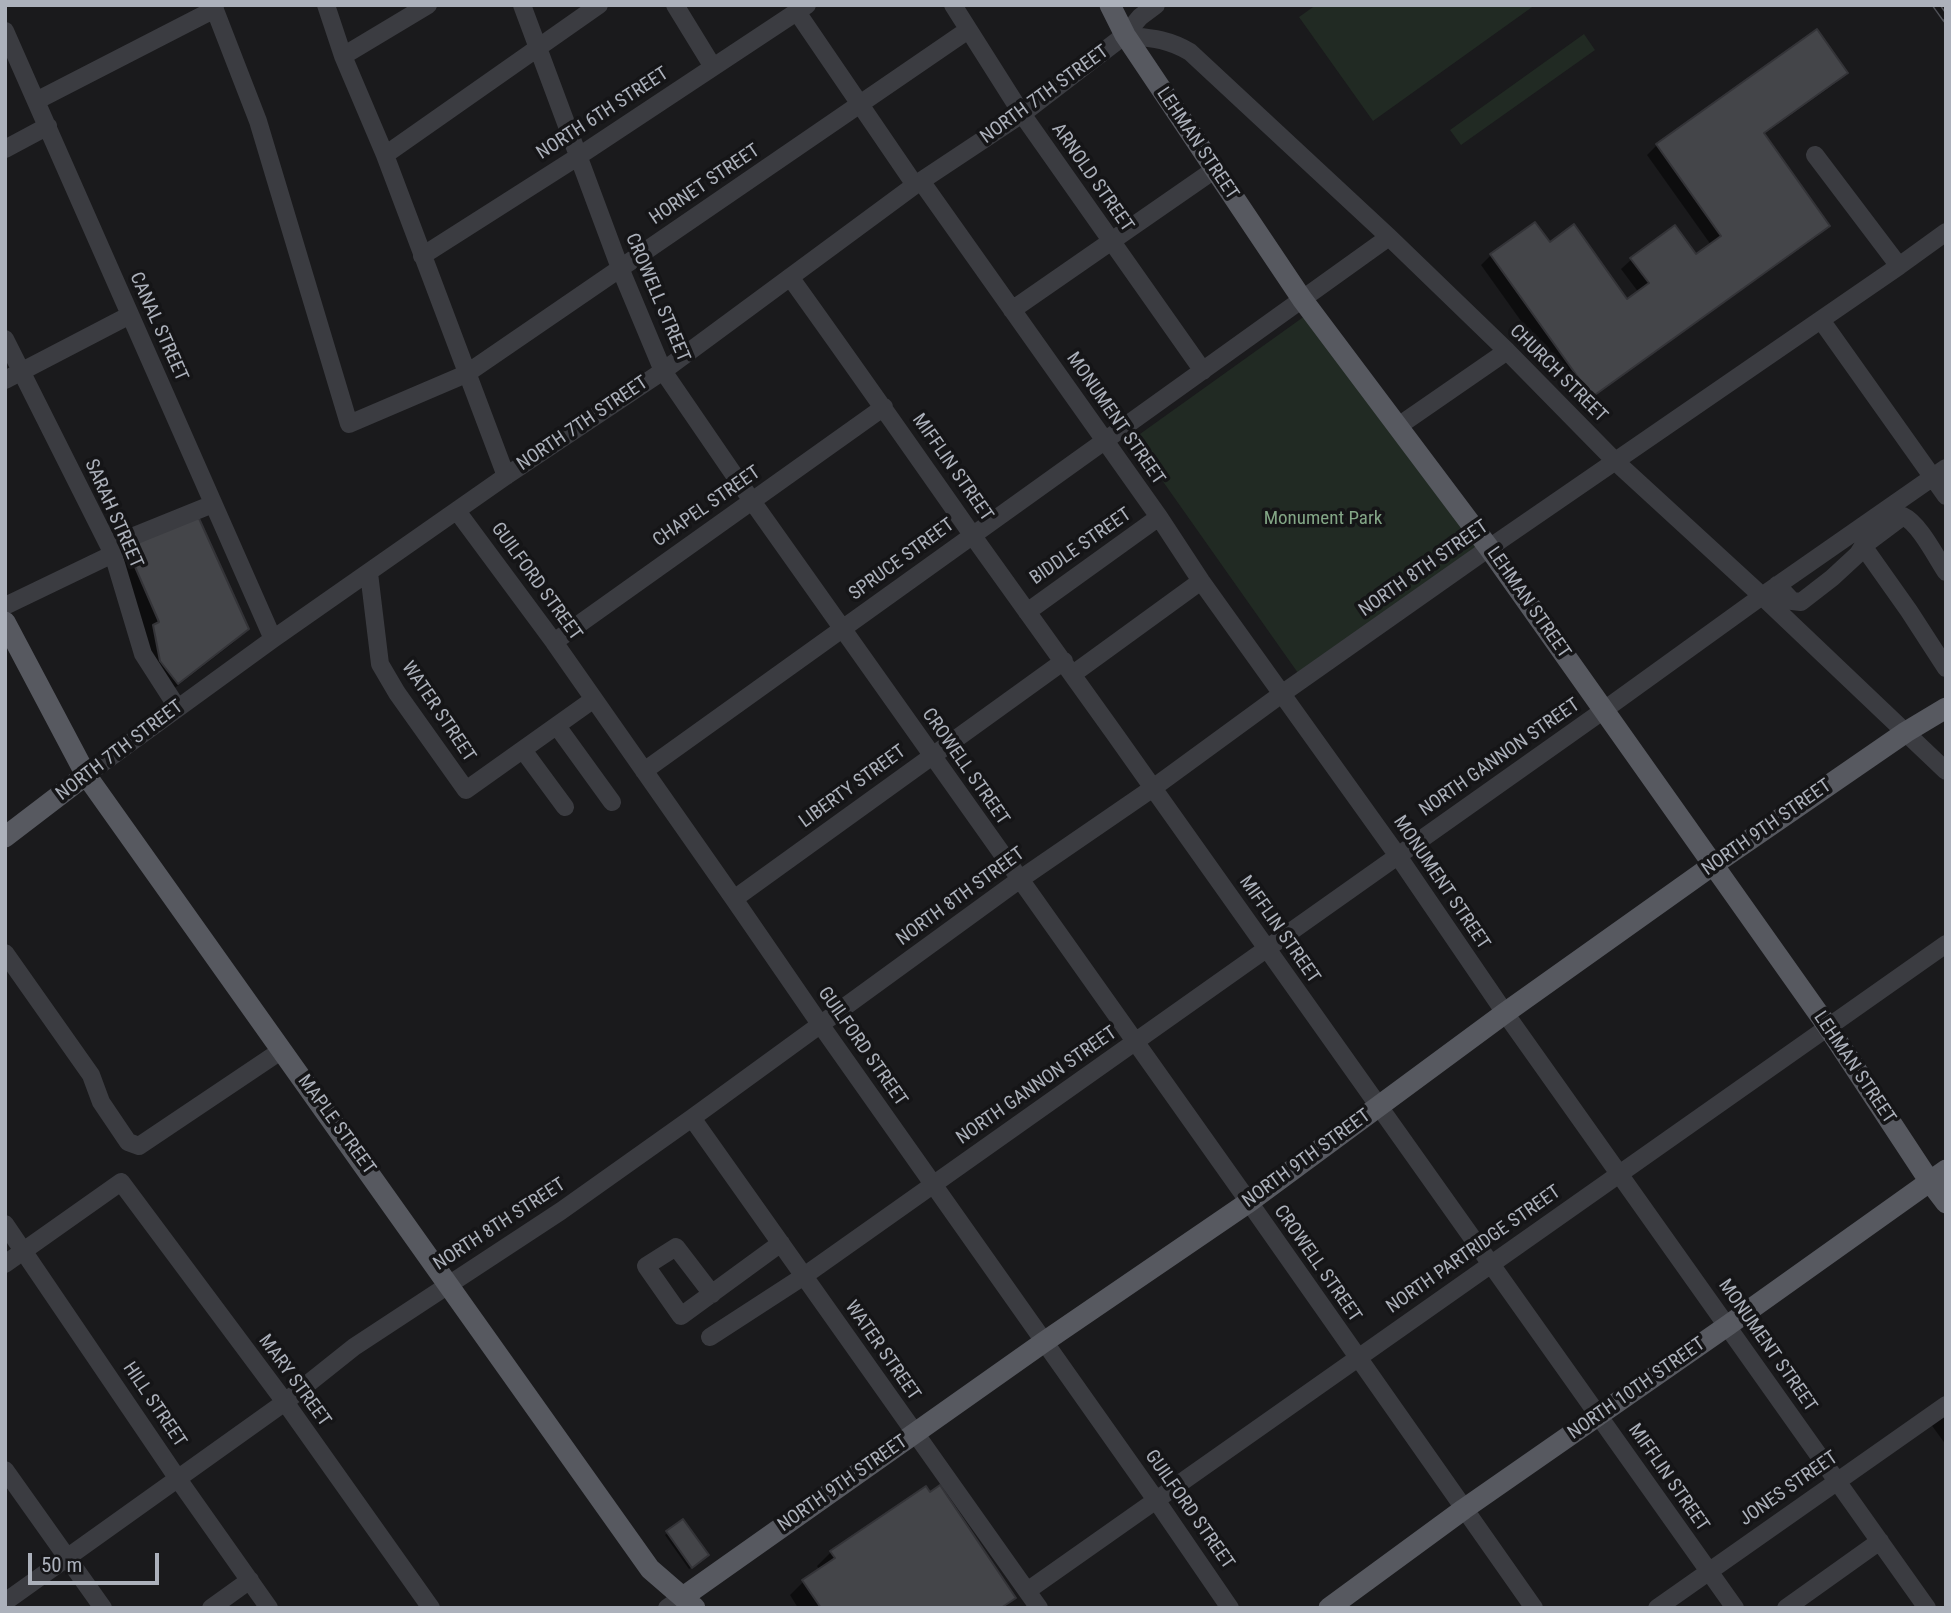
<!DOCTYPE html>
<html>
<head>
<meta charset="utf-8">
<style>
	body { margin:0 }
	#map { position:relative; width:1951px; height:1613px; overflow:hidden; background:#1a1a1c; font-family:"Roboto Condensed",sans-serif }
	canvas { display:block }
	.frame { position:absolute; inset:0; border:7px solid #acb1bb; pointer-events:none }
	.scale { position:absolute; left:28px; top:1553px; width:131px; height:32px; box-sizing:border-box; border:4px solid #acb1bb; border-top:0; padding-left:9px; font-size:21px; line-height:24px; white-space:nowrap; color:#acb1bb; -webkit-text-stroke:5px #151517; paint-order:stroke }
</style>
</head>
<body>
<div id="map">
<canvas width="1951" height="1613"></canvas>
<div class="frame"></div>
<div class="scale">50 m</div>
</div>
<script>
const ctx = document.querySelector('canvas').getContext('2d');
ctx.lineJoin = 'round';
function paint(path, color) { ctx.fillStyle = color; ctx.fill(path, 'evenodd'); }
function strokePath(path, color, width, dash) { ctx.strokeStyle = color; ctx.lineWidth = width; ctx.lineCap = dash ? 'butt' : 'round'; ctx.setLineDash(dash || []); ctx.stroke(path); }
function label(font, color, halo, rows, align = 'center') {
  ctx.font = font + ' "Roboto Condensed",sans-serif'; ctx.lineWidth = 7; ctx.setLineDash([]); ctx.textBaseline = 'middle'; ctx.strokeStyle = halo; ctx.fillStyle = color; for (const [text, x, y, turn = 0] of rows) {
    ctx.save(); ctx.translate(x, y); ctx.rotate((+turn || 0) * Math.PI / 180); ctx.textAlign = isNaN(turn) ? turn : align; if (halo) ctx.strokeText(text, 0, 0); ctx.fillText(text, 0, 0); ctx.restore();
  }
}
const green = new Path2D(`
	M 1316,5 L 1535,5 L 1373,121 L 1299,17 Z
	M 1584,34 L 1595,50 L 1461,145 L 1450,130 Z
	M 1309,313 L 1479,546 L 1298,673 L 1133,439 Z`);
const shadow = new Path2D(`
	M 1846,73 L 1836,83 L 1763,135 L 1828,226 L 1818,236 L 1581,405 L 1481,265 L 1491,255 L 1549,244 L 1627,301 L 1639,293 L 1621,269 L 1632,259 L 1695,256 L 1711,245 L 1647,155 L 1657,145 Z
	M 127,547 L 247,629 L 233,643 L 163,697 L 113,561 Z
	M 1946,1408 L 1946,1445 L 1930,1423 Z
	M 925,1488 L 1014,1598 L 1004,1608 L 798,1608 L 790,1595 L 803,1582 L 820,1571 L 817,1566 L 831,1552 Z
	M 682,1522 L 704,1558 L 689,1569 L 665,1535 Z`);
const building = new Path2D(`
	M 1817,29 L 1848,73 L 1764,133 L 1830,226 L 1592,397 L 1490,254 L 1535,222 L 1550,242 L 1574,224 L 1627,299 L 1649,283 L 1630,258 L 1675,225 L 1696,254 L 1721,236 L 1656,144 Z
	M 197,514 L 249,629 L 178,684 L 160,661 L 153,625 L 159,622 L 126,546 Z
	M 940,1485 L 1016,1598 L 1001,1608 L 821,1608 L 802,1580 L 835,1558 L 830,1551 L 926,1486 L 930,1492 Z
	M 683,1519 L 709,1555 L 692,1568 L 666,1531 Z`);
const minor = new Path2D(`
	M 213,5 L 258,121 L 349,424 L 466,374 L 968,30
	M 326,5 L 343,56 L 385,155 L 506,476
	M 522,5 L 620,268 L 663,371 L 752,501 L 1249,1202 L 1534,1608
	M 675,5 L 713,67
	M 953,5 L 1022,114 L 1203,371
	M 797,12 L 915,185
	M 5,31 L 273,639
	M 1125,35 C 1151,38 1168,39 1190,52 L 1389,237 L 1507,351 L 1616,462 L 1762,596 L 1946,771
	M 343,56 L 428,5
	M 36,101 L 215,9
	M 5,149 L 48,126
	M 385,155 L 599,5
	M 1815,155 L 1899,266
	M 921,181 L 1159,517 L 1201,581 L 1398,856 L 1505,1013 L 1927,1608
	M 422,256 L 579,156 L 807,5
	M 790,277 C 854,366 917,456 980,546 C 1038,627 1096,707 1153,788 L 1735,1608
	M 1012,310 L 1214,170
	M 1821,320 L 1946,496
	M 5,339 L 113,554 L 143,654 L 177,707
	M 5,380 L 130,315
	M 1397,427 L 1507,351
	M 457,511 L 554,642 L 734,899 L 820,1024 L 1156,1500 L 1230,1608
	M 1863,546 L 1909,611 L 1946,668
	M 369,573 L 380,664 L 397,693 L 466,790 L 594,699
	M 1777,585 L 1792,601 L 1801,602 L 1832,578 L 1858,554 L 1863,546 L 1903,516 C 1919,523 1936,557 1946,572
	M 5,606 L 113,554 L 124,540 L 213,504
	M 1027,612 L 1159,517
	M 554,642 L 884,407
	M 1073,674 L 1201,581
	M 557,726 L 612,802
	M 523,750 L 565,807
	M 644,771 L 1389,237
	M 86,775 L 273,639 L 506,476 L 663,371 L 915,185 L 1022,114 L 1125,35 L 1140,17 L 1156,5
	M 734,899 L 1064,661
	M 5,953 L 91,1075 L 101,1102 L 128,1142 L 139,1146 L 282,1050
	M 692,1118 L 1039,1608
	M 5,1224 L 178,1479 L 269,1608
	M 5,1264 L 121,1182 L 285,1402 L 431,1608
	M 712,1294 L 676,1247 L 646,1266 L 681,1316 L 781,1243
	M 710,1337 L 804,1276 L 1604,710 L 1762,596 L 1946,468
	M 5,1470 L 103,1608
	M 1027,1591 L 1946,944
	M 5,1602 L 285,1402 L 354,1347 L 561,1211 L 692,1118 L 1019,880 L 1153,788 L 1283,693 L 1489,548 L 1899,266 L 1946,232
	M 211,1608 L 250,1580
	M 667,1608 L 683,1597
	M 1657,1608 L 1946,1405
	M 1786,1608 L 1880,1541`);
const major = new Path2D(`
	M 1110,5 L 1125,35 L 1302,299 L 1489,548 L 1828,1027 L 1930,1182 L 1946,1203
	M 5,622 L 86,775 L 650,1569 L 695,1608
	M 5,837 L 86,775
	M 683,1597 L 1044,1342 L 1249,1202 L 1505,1013 L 1713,865 L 1906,732 L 1946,708
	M 1329,1608 L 1464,1509 L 1727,1326 L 1946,1170`);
const rail = new Path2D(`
	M 1936,5 L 1946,19`);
const streetNames = [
	["NORTH 7TH STREET",1045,95,-36],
	["NORTH 6TH STREET",603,114,-33],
	["LEHMAN STREET",1197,144,56],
	["ARNOLD STREET",1092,178,55],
	["HORNET STREET",705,185,-34],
	["CROWELL STREET",657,298,67],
	["CANAL STREET",158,327,66],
	["CHURCH STREET",1558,374,45],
	["MONUMENT STREET",1115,419,55],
	["NORTH 7TH STREET",583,424,-34],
	["MIFFLIN STREET",952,468,55],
	["CHAPEL STREET",707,507,-35],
	["SARAH STREET",113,514,66],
	["BIDDLE STREET",1081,547,-35],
	["SPRUCE STREET",902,560,-36],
	["NORTH 8TH STREET",1424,569,-35],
	["GUILFORD STREET",536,582,54],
	["LEHMAN STREET",1528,603,55],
	["WATER STREET",438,712,56],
	["NORTH 7TH STREET",120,751,-37],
	["NORTH GANNON STREET",1500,758,-35],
	["CROWELL STREET",965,767,55],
	["LIBERTY STREET",853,787,-36],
	["NORTH 9TH STREET",1767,828,-35],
	["MONUMENT STREET",1441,883,56],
	["NORTH 8TH STREET",961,897,-36],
	["MIFFLIN STREET",1279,930,55],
	["GUILFORD STREET",862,1047,55],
	["LEHMAN STREET",1854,1068,56],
	["NORTH GANNON STREET",1037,1086,-35],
	["MAPLE STREET",336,1125,54],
	["NORTH 9TH STREET",1307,1159,-36],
	["NORTH 8TH STREET",500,1225,-33],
	["NORTH PARTRIDGE STREET",1474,1250,-35],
	["CROWELL STREET",1317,1264,55],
	["MONUMENT STREET",1767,1346,55],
	["WATER STREET",882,1351,55],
	["MARY STREET",294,1381,54],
	["NORTH 10TH STREET",1637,1389,-35],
	["HILL STREET",154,1405,56],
	["MIFFLIN STREET",1668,1478,55],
	["NORTH 9TH STREET",843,1484,-35],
	["JONES STREET",1789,1489,-35],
	["GUILFORD STREET",1189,1510,55]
];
const parkNames = [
	["Monument Park",1323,519]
];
paint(green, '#212a23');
paint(shadow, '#0007');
paint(building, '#444549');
strokePath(building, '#343438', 2);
strokePath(minor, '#3b3c41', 18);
strokePath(major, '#575960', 21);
strokePath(rail, '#4e5056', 8);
strokePath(rail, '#151517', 5, [16]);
label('19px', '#acb1bb', '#151517', streetNames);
label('19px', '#83a686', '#151517', parkNames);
</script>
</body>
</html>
